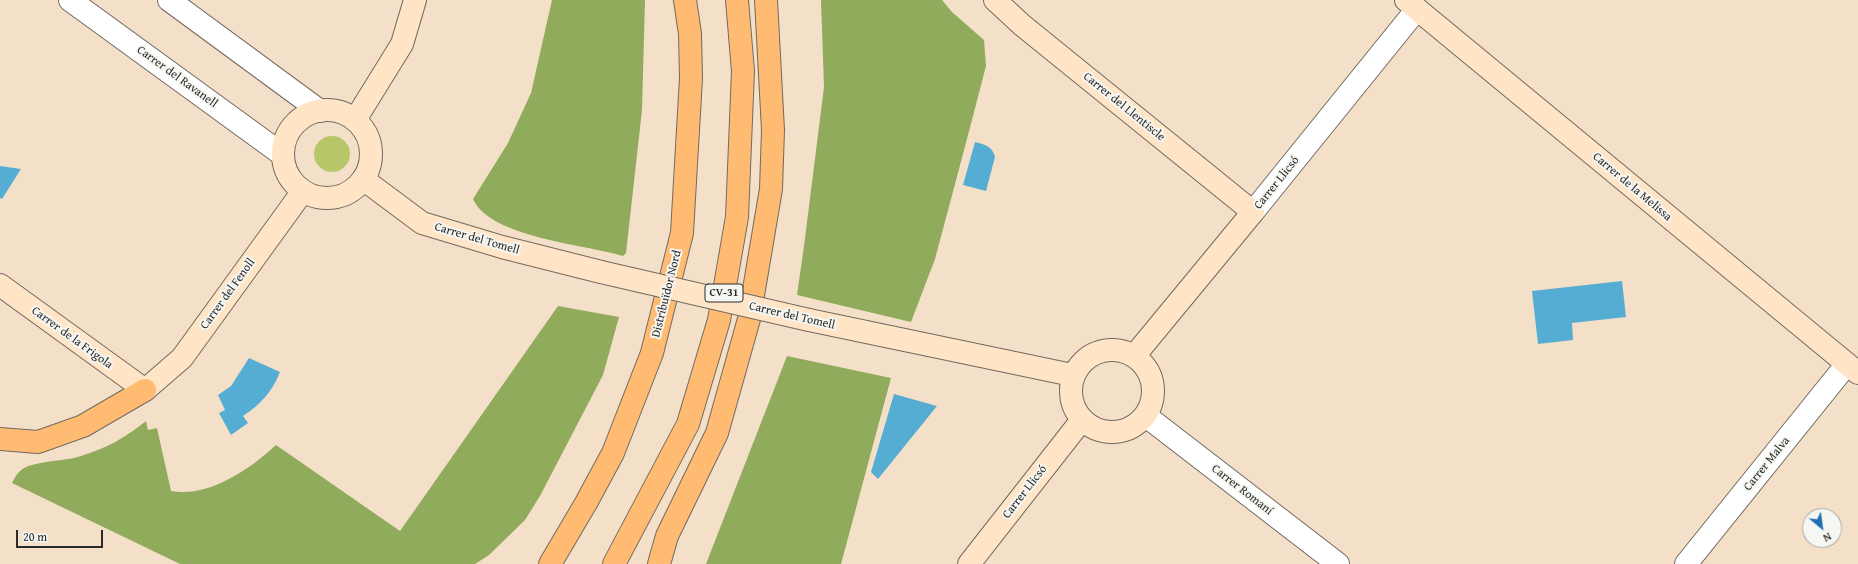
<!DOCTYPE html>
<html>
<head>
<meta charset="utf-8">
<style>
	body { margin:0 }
	#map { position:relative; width:1858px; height:564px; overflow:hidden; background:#f4e0c8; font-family:"Gentium Book Plus",serif }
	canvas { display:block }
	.north { position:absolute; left:1802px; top:508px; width:40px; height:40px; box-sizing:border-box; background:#f6f6f2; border:1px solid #a5a5a2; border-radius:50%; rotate:151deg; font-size:11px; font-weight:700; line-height:16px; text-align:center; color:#2b2b2b }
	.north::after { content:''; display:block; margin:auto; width:14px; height:18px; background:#1f6fb2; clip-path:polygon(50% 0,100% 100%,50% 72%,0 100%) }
	.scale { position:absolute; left:16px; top:530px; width:87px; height:18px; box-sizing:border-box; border:2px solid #2b2b2b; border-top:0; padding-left:5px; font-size:12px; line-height:14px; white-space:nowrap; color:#2b2b2b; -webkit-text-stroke:3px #f6f6f2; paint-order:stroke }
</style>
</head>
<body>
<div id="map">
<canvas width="1858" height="564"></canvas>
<div class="north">N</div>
<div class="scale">20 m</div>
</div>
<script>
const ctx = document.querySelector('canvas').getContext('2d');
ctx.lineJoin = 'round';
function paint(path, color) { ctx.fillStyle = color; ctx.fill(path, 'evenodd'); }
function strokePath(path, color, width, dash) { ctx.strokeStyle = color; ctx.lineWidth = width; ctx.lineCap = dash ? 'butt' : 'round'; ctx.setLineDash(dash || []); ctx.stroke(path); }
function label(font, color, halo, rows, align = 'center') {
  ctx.font = font + ' "Gentium Book Plus",serif'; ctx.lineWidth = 4; ctx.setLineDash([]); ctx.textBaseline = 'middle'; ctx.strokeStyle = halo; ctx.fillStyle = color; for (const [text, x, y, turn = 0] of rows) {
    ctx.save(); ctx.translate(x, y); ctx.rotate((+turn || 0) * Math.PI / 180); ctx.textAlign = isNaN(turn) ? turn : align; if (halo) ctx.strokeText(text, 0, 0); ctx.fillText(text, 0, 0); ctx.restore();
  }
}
const green = new Path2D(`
	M314 154a18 18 0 1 1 36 0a18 18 0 1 1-36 0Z`);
const forest = new Path2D(`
	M 552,0 L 645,0 L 642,110 L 626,253 L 623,256 C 584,244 491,238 473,199 L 508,143 L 531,93 Z
	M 821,0 L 942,0 L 952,12 L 984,40 L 986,66 L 967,139 L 935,259 L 911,322 L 797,295 L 804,246 L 824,87 Z
	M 558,306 L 619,317 L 603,375 L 540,496 L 525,520 L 489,555 L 475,564 L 180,564 L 12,483 C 14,479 16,475 19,472 C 30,460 65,462 81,456 C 109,447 123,439 146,421 L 148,430 L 157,428 L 171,491 C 209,498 250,469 276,445 L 400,531 Z
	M 787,356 L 891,378 L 841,564 L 706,564 Z`);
const water = new Path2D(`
	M 975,142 C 986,145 992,146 995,157 L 986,191 L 963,185 Z
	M 0,166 L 21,169 L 2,199 L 0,198 Z
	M 1622,281 L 1626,317 L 1572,323 L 1573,340 L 1538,344 L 1532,291 Z
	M 249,358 L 280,372 C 272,392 261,404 243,416 L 248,423 L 231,435 L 219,413 L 225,410 L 218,395 L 231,386 Z
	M 894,394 L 937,406 L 878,479 L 871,472 Z`);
const street = new Path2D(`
	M 70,0 L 283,155
	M 169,0 L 320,111
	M 1253,212 L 1417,9
	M 1146,416 L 1338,564
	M 1686,564 L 1847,364`);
const secondary = new Path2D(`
	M 995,0 L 1022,25 L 1253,212 L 1135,355
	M 1406,0 L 1858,373
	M283 154a44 44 0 1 1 88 0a44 44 0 1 1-88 0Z
	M 355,120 L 402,44 L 415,0
	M 363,179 L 422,223 L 502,247 L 601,272
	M 0,285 L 145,390 L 182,358 L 303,191
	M 809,320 L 1072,375
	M1071 391a41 41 0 1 1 82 0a41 41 0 1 1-82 0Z
	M 969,564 L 1081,421`);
const primary = new Path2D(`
	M 614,564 L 688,424 L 719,320 L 737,217 L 743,71 L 737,0`);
const highway = new Path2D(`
	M 0,439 L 38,442 L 83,426 L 145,390
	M 550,564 L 586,503 L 613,453 L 652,353 L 682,233 L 691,78 L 690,34 L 685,0
	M 659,564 L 667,536 L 717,433 L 749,319 L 771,189 L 773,130 L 766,0`);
const secondaryBridge = new Path2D(`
	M 601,272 L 809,320`);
const shields = [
	[724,293,38]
];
const shieldNames = [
	["CV-31",724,293]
];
const streetNames = [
	["Carrer del Ravanell",177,77,36],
	["Carrer del Llentiscle",1124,107,39],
	["Carrer Llicsó",1277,183,-51],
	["Carrer de la Melissa",1632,187,40],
	["Carrer del Tomell",477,239,16],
	["Carrer del Fenoll",228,294,-54],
	["Distribuïdor Nord",667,294,-76],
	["Carrer del Tomell",792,316,13],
	["Carrer de la Frigola",72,338,36],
	["Carrer Malva",1767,464,-51],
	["Carrer Romaní",1242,490,38],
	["Carrer Llicsó",1025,492,-52]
];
paint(green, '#b6c668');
paint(forest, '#90ab5c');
paint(water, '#56add3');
strokePath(street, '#716a62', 24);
strokePath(secondary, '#716a62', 24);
strokePath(primary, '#716a62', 24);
strokePath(highway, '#716a62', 24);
strokePath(street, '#fff', 22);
strokePath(secondary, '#ffe4c6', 22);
strokePath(primary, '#ffbb71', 22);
strokePath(highway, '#ffbb71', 22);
strokePath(secondaryBridge, '#716a62', 24, []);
strokePath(secondaryBridge, '#ffe4c6', 22);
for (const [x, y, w] of shields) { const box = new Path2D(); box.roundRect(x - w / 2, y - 9, w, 18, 3); ctx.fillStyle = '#f6f6f2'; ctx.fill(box); strokePath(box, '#2b2b2b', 1); }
label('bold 11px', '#2b2b2b', null, shieldNames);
label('12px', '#2b2b2b', '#f6f6f2', streetNames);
</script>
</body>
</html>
